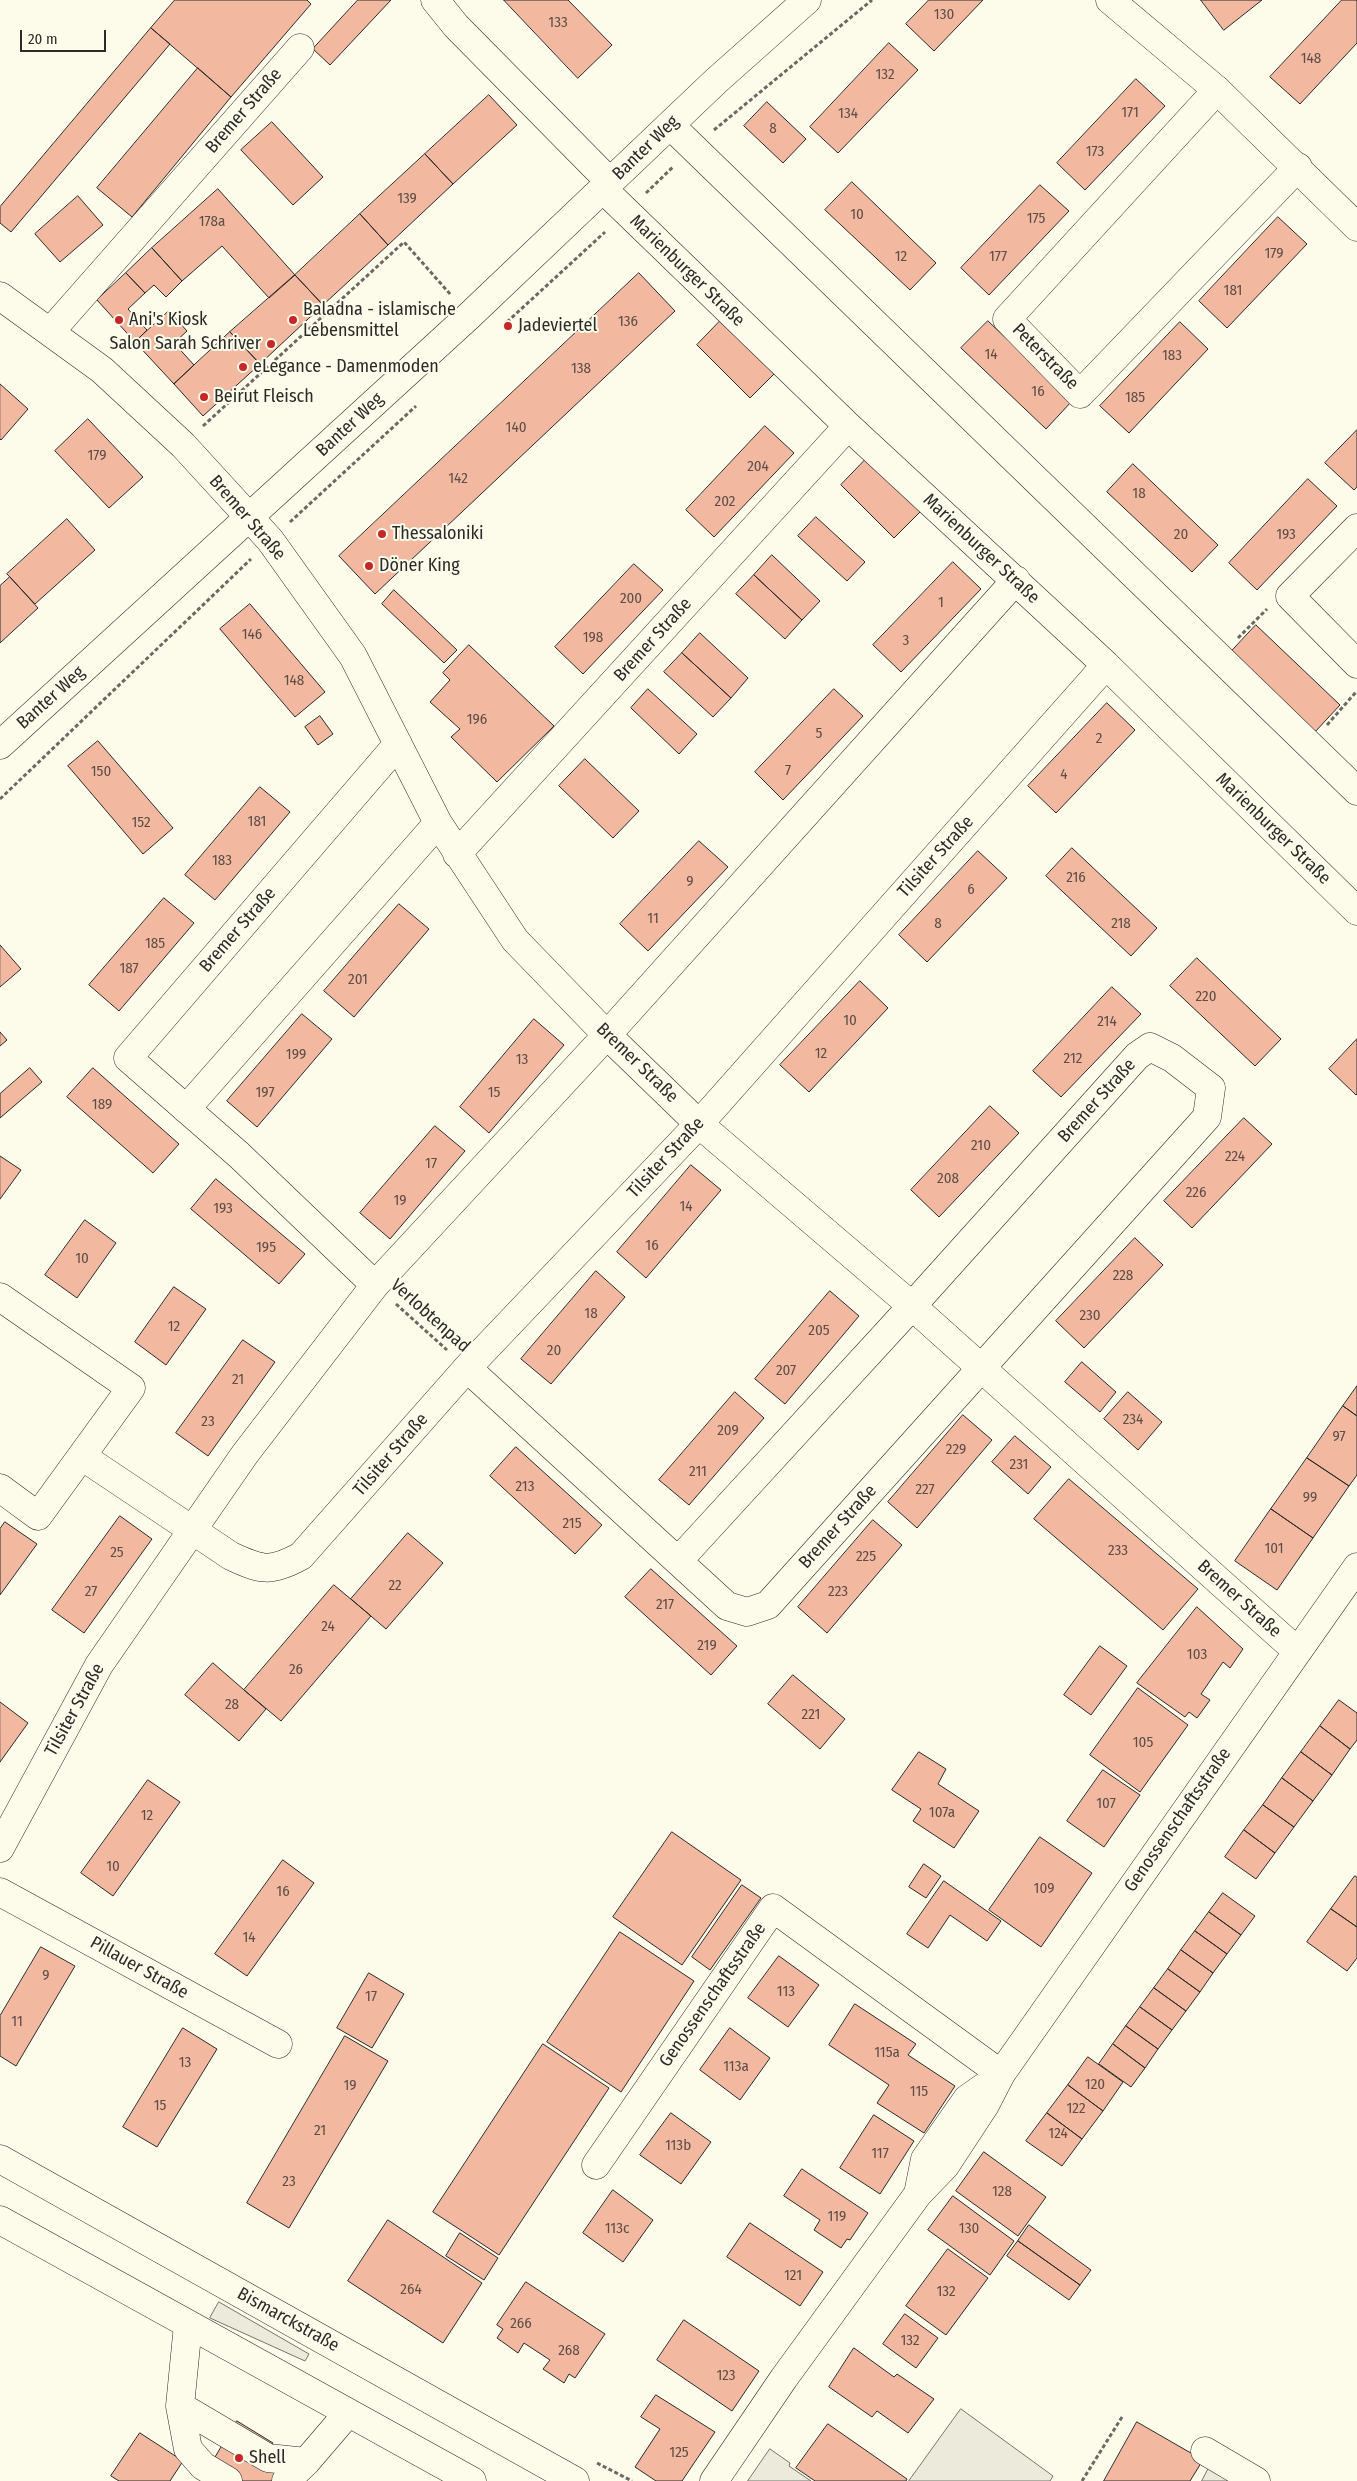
<!DOCTYPE html>
<html>
<head>
<meta charset="utf-8">
<style>
	body { margin:0 }
	#map { position:relative; width:1357px; height:2481px; overflow:hidden; background:#fdfbea; font-family:"Fira Sans Condensed",sans-serif }
	canvas { display:block }
	.scale { position:absolute; left:20px; top:30px; width:86px; height:22px; box-sizing:border-box; border:2px solid #2b2b2b; border-top:0; padding-left:6px; font-size:15px; line-height:18px; white-space:nowrap; color:#2b2b2b; -webkit-text-stroke:4px #fdfbea; paint-order:stroke }
</style>
</head>
<body>
<div id="map">
<canvas width="1357" height="2481"></canvas>
<div class="scale">20 m</div>
</div>
<script>
const ctx = document.querySelector('canvas').getContext('2d');
ctx.lineJoin = 'round';
function paint(path, color) { ctx.fillStyle = color; ctx.fill(path, 'evenodd'); }
function strokePath(path, color, width, dash) { ctx.strokeStyle = color; ctx.lineWidth = width; ctx.lineCap = dash ? 'butt' : 'round'; ctx.setLineDash(dash || []); ctx.stroke(path); }
function label(font, color, halo, rows, align = 'center') {
  ctx.font = font + ' "Fira Sans Condensed",sans-serif'; ctx.lineWidth = 4; ctx.setLineDash([]); ctx.textBaseline = 'middle'; ctx.strokeStyle = halo; ctx.fillStyle = color; for (const [text, x, y, turn = 0] of rows) {
    ctx.save(); ctx.translate(x, y); ctx.rotate((+turn || 0) * Math.PI / 180); ctx.textAlign = isNaN(turn) ? turn : align; if (halo) ctx.strokeText(text, 0, 0); ctx.fillText(text, 0, 0); ctx.restore();
  }
}
const green = new Path2D(`
	M 219,2302 L 309,2354 L 305,2361 L 210,2318 Z`);
const parking = new Path2D(`
	M 961,2409 L 1053,2476 L 1050,2481 L 909,2481 Z
	M 770,2449 L 790,2463 L 789,2466 L 811,2481 L 748,2481 Z
	M 1212,2462 L 1246,2481 L 1202,2481 Z`);
const building = new Path2D(`
	M 175,0 L 307,0 L 311,4 L 231,97 L 151,28 Z
	M 358,0 L 391,0 L 330,65 L 313,49 Z
	M 504,0 L 568,0 L 612,45 L 578,78 Z
	M 929,0 L 983,0 L 934,51 L 906,24 Z
	M 1201,0 L 1262,0 L 1224,30 Z
	M 1342,0 L 1357,0 L 1357,43 L 1300,104 L 1270,77 Z
	M 151,28 L 170,44 L 11,232 L 0,223 L 0,207 Z
	M 889,43 L 918,70 L 838,153 L 810,127 Z
	M 198,68 L 231,97 L 132,217 L 97,188 Z
	M 1136,79 L 1165,106 L 1085,190 L 1057,163 Z
	M 489,95 L 517,125 L 453,184 L 425,154 Z
	M 767,102 L 806,139 L 783,163 L 744,126 Z
	M 272,122 L 323,177 L 293,205 L 241,150 Z
	M 425,154 L 453,184 L 388,245 L 360,214 Z
	M 852,182 L 936,263 L 910,290 L 825,210 Z
	M 1040,185 L 1069,211 L 989,295 L 961,268 Z
	M 218,189 L 295,275 L 269,298 L 222,246 L 182,281 L 152,248 Z
	M 78,196 L 103,225 L 60,262 L 35,234 Z
	M 360,214 L 388,245 L 323,305 L 295,275 Z
	M 1278,217 L 1307,244 L 1227,328 L 1199,301 Z
	M 152,248 L 182,281 L 166,297 L 154,285 L 145,293 L 126,273 Z
	M 126,273 L 145,293 L 128,309 L 147,330 L 135,342 L 97,300 Z
	M 639,273 L 675,311 L 375,594 L 339,556 Z
	M 295,275 L 323,305 L 260,364 L 230,332 Z
	M 169,311 L 187,331 L 174,343 L 194,365 L 174,384 L 135,342 Z
	M 723,318 L 777,371 L 750,398 L 697,345 Z
	M 988,321 L 1072,401 L 1046,429 L 961,348 Z
	M 1180,322 L 1208,349 L 1129,433 L 1100,406 Z
	M 230,332 L 260,364 L 203,416 L 174,384 Z
	M 0,384 L 28,409 L 1,440 L 0,439 Z
	M 88,419 L 143,477 L 109,508 L 55,451 Z
	M 765,426 L 794,453 L 714,537 L 686,510 Z
	M 1357,430 L 1357,487 L 1354,490 L 1325,463 Z
	M 867,458 L 921,511 L 894,538 L 841,485 Z
	M 1133,464 L 1218,545 L 1192,572 L 1107,492 Z
	M 1308,479 L 1337,506 L 1257,590 L 1229,563 Z
	M 816,517 L 865,562 L 847,581 L 798,536 Z
	M 67,519 L 95,550 L 35,604 L 7,574 Z
	M 772,555 L 820,601 L 802,620 L 754,575 Z
	M 953,562 L 981,589 L 901,672 L 873,645 Z
	M 634,564 L 663,590 L 583,674 L 555,647 Z
	M 754,575 L 802,620 L 785,639 L 736,594 Z
	M 10,577 L 38,608 L 0,643 L 0,586 Z
	M 394,590 L 457,650 L 444,663 L 382,604 Z
	M 250,604 L 325,692 L 295,717 L 220,629 Z
	M 1256,625 L 1340,705 L 1314,733 L 1230,653 Z
	M 700,633 L 748,678 L 731,698 L 682,653 Z
	M 469,645 L 554,726 L 497,782 L 451,737 L 460,729 L 430,702 L 450,680 L 443,673 Z
	M 682,653 L 731,698 L 713,717 L 664,672 Z
	M 648,689 L 697,734 L 679,754 L 631,708 Z
	M 834,689 L 863,716 L 783,800 L 755,772 Z
	M 1107,703 L 1135,730 L 1056,813 L 1028,786 Z
	M 320,716 L 333,734 L 318,745 L 305,727 Z
	M 98,741 L 173,828 L 143,854 L 68,766 Z
	M 585,759 L 639,811 L 613,838 L 559,786 Z
	M 260,787 L 290,812 L 215,900 L 185,875 Z
	M 699,841 L 728,867 L 648,951 L 620,924 Z
	M 1072,848 L 1157,928 L 1131,956 L 1046,876 Z
	M 978,851 L 1007,878 L 927,962 L 899,935 Z
	M 164,898 L 194,923 L 119,1011 L 89,985 Z
	M 399,904 L 429,929 L 354,1017 L 324,991 Z
	M 0,945 L 21,969 L 0,987 Z
	M 1197,958 L 1281,1039 L 1255,1066 L 1170,986 Z
	M 860,981 L 888,1008 L 809,1092 L 780,1065 Z
	M 1112,987 L 1141,1014 L 1061,1097 L 1033,1071 Z
	M 302,1014 L 332,1039 L 257,1127 L 227,1101 Z
	M 534,1019 L 564,1045 L 489,1133 L 460,1107 Z
	M 0,1032 L 7,1040 L 0,1046 Z
	M 1357,1039 L 1357,1094 L 1356,1095 L 1329,1069 Z
	M 30,1068 L 42,1082 L 0,1118 L 0,1094 Z
	M 93,1068 L 179,1144 L 153,1173 L 67,1097 Z
	M 990,1106 L 1019,1133 L 939,1217 L 911,1190 Z
	M 1244,1118 L 1272,1144 L 1192,1228 L 1164,1201 Z
	M 435,1126 L 465,1151 L 390,1239 L 360,1213 Z
	M 0,1156 L 21,1170 L 0,1199 Z
	M 691,1165 L 721,1190 L 646,1278 L 617,1252 Z
	M 216,1179 L 305,1254 L 279,1284 L 191,1209 Z
	M 85,1220 L 116,1243 L 77,1298 L 45,1275 Z
	M 1135,1238 L 1163,1265 L 1084,1348 L 1056,1321 Z
	M 596,1271 L 625,1297 L 551,1384 L 521,1359 Z
	M 174,1287 L 206,1309 L 166,1365 L 135,1342 Z
	M 830,1291 L 859,1316 L 785,1404 L 755,1379 Z
	M 243,1340 L 275,1362 L 208,1456 L 176,1433 Z
	M 1082,1362 L 1116,1392 L 1100,1412 L 1065,1382 Z
	M 1357,1386 L 1357,1416 L 1343,1406 Z
	M 735,1392 L 764,1418 L 689,1505 L 659,1480 Z
	M 1128,1392 L 1162,1422 L 1138,1450 L 1104,1419 Z
	M 1343,1406 L 1357,1416 L 1357,1475 L 1349,1486 L 1307,1458 Z
	M 963,1415 L 992,1440 L 917,1528 L 888,1502 Z
	M 1015,1436 L 1051,1467 L 1028,1494 L 992,1462 Z
	M 516,1447 L 602,1525 L 575,1554 L 490,1476 Z
	M 1307,1458 L 1349,1486 L 1313,1538 L 1271,1509 Z
	M 1069,1479 L 1198,1589 L 1163,1630 L 1034,1519 Z
	M 1271,1509 L 1313,1538 L 1277,1590 L 1235,1561 Z
	M 120,1516 L 152,1539 L 84,1633 L 52,1610 Z
	M 873,1520 L 902,1545 L 827,1633 L 798,1607 Z
	M 5,1522 L 37,1544 L 0,1595 L 0,1529 Z
	M 408,1533 L 443,1563 L 386,1629 L 351,1599 Z
	M 651,1569 L 737,1646 L 711,1675 L 625,1597 Z
	M 334,1585 L 371,1616 L 281,1721 L 244,1690 Z
	M 1197,1607 L 1243,1649 L 1230,1668 L 1223,1662 L 1201,1694 L 1210,1700 L 1197,1718 L 1189,1712 L 1185,1717 L 1137,1683 Z
	M 1100,1646 L 1127,1666 L 1091,1715 L 1064,1695 Z
	M 213,1663 L 266,1709 L 239,1741 L 185,1695 Z
	M 793,1675 L 845,1719 L 820,1749 L 768,1704 Z
	M 1138,1688 L 1188,1725 L 1140,1792 L 1090,1755 Z
	M 1339,1700 L 1357,1713 L 1357,1740 L 1350,1749 L 1320,1726 Z
	M 0,1702 L 28,1723 L 0,1762 Z
	M 1320,1726 L 1350,1749 L 1332,1775 L 1301,1752 Z
	M 919,1752 L 946,1769 L 938,1784 L 979,1811 L 954,1848 L 913,1821 L 921,1809 L 892,1790 Z
	M 1301,1752 L 1332,1775 L 1313,1801 L 1282,1778 Z
	M 1103,1770 L 1140,1795 L 1104,1847 L 1067,1821 Z
	M 1282,1778 L 1313,1801 L 1294,1827 L 1263,1805 Z
	M 148,1780 L 180,1802 L 113,1896 L 81,1873 Z
	M 1263,1805 L 1294,1827 L 1275,1853 L 1244,1830 Z
	M 1244,1830 L 1275,1853 L 1256,1879 L 1225,1857 Z
	M 672,1832 L 741,1880 L 682,1965 L 613,1917 Z
	M 1040,1837 L 1092,1873 L 1041,1947 L 989,1910 Z
	M 283,1860 L 314,1883 L 247,1976 L 215,1954 Z
	M 924,1864 L 941,1876 L 926,1898 L 909,1887 Z
	M 1355,1876 L 1357,1877 L 1357,1927 L 1331,1909 Z
	M 944,1881 L 1001,1921 L 987,1941 L 950,1915 L 928,1948 L 907,1934 Z
	M 742,1885 L 761,1898 L 710,1970 L 692,1957 Z
	M 1223,1893 L 1255,1916 L 1241,1935 L 1209,1912 Z
	M 1331,1909 L 1357,1927 L 1357,1958 L 1347,1971 L 1307,1942 Z
	M 1209,1912 L 1241,1935 L 1227,1954 L 1195,1931 Z
	M 1195,1931 L 1227,1954 L 1213,1973 L 1181,1950 Z
	M 620,1932 L 694,1981 L 621,2092 L 547,2042 Z
	M 41,1947 L 75,1966 L 16,2066 L 0,2056 L 0,2016 Z
	M 1181,1950 L 1213,1973 L 1200,1992 L 1168,1969 Z
	M 779,1956 L 819,1985 L 788,2027 L 748,1998 Z
	M 1168,1969 L 1200,1992 L 1186,2011 L 1154,1988 Z
	M 369,1973 L 404,1994 L 372,2048 L 337,2028 Z
	M 1154,1988 L 1186,2011 L 1172,2030 L 1140,2007 Z
	M 855,2004 L 916,2044 L 908,2055 L 955,2086 L 924,2133 L 877,2103 L 889,2085 L 829,2045 Z
	M 1140,2007 L 1172,2030 L 1158,2049 L 1126,2026 Z
	M 1126,2026 L 1158,2049 L 1145,2068 L 1113,2044 Z
	M 183,2028 L 217,2049 L 157,2147 L 123,2127 Z
	M 730,2028 L 770,2058 L 740,2100 L 700,2070 Z
	M 345,2036 L 388,2061 L 289,2228 L 247,2203 Z
	M 543,2044 L 609,2088 L 499,2255 L 433,2212 Z
	M 1113,2044 L 1145,2068 L 1131,2087 L 1099,2064 Z
	M 1088,2057 L 1123,2082 L 1103,2111 L 1068,2085 Z
	M 1068,2085 L 1103,2111 L 1082,2139 L 1047,2113 Z
	M 671,2113 L 711,2142 L 681,2184 L 640,2155 Z
	M 1047,2113 L 1082,2139 L 1062,2166 L 1026,2141 Z
	M 874,2115 L 914,2141 L 880,2194 L 840,2168 Z
	M 984,2152 L 1046,2197 L 1018,2236 L 956,2191 Z
	M 802,2169 L 868,2213 L 850,2240 L 847,2239 L 841,2248 L 814,2230 L 820,2220 L 784,2196 Z
	M 613,2190 L 653,2220 L 623,2262 L 583,2233 Z
	M 953,2196 L 1014,2241 L 990,2275 L 928,2230 Z
	M 388,2220 L 482,2283 L 443,2343 L 348,2281 Z
	M 750,2223 L 823,2272 L 800,2306 L 727,2257 Z
	M 1029,2225 L 1091,2270 L 1080,2285 L 1018,2241 Z
	M 460,2233 L 498,2258 L 484,2280 L 446,2256 Z
	M 1018,2241 L 1080,2285 L 1069,2300 L 1007,2256 Z
	M 948,2249 L 988,2278 L 946,2335 L 906,2306 Z
	M 526,2282 L 605,2334 L 575,2378 L 569,2374 L 564,2383 L 543,2369 L 550,2360 L 524,2343 L 518,2353 L 497,2338 L 503,2329 L 497,2325 Z
	M 905,2314 L 938,2338 L 916,2368 L 883,2344 Z
	M 684,2320 L 759,2371 L 732,2411 L 657,2360 Z
	M 854,2348 L 894,2377 L 897,2374 L 934,2399 L 908,2433 L 877,2411 L 872,2417 L 829,2387 Z
	M 656,2395 L 715,2432 L 682,2481 L 656,2481 L 635,2467 L 660,2429 L 641,2417 Z
	M 237,2421 L 273,2443 L 261,2462 L 292,2481 L 201,2481 Z
	M 1137,2422 L 1203,2460 L 1190,2481 L 1104,2481 Z
	M 828,2424 L 907,2479 L 906,2481 L 815,2481 L 796,2468 Z
	M 140,2433 L 183,2461 L 170,2481 L 119,2481 L 111,2476 Z`);
const path = new Path2D(`
	M 714,130 L 872,0
	M 646,193 L 674,166
	M 507,322 L 605,232
	M 203,426 L 404,242 L 451,295
	M 290,522 L 416,406
	M 1238,638 L 1267,609
	M 1327,725 L 1356,692
	M 0,799 L 251,559
	M 396,1304 L 447,1350
	M 597,2463 L 632,2481
	M 1082,2481 L 1122,2417`);
const minor = new Path2D(`
	M 435,0 L 456,26 L 610,182
	M 1217,90 L 1007,319 L 1080,394 L 1298,167
	M 670,125 L 1357,791
	M 603,189 L 848,426 L 1106,665 L 1357,911
	M 0,296 L 102,370 L 183,445 L 270,540 L 353,656 L 438,823 L 515,940 L 607,1035 L 699,1124 L 912,1306 L 1297,1651
	M 50,332 L 300,48
	M 1357,528 L 1290,596 L 1357,664
	M 457,854 L 848,426
	M 186,1109 L 438,823
	M 375,1285 L 239,1155 L 128,1058 L 398,744
	M 0,1297 L 131,1388 L 38,1516 L 0,1488
	M 467,1368 L 727,1606 L 747,1612 L 768,1605 L 1207,1117 L 1211,1088 L 1172,1058 L 1150,1047 L 1137,1056 L 912,1306 L 678,1561
	M 83,1457 L 231,1556 C 261,1570 270,1573 301,1556 L 467,1368 L 699,1124 L 1106,665
	M 0,1848 L 99,1665 L 245,1454 L 375,1285 L 607,1035 L 1016,580
	M 0,1892 L 278,2044
	M 596,2165 L 773,1908 L 1001,2074
	M 918,2194 L 925,2159 L 967,2099 L 984,2087
	M 188,2325 L 180,2406 L 188,2449 L 203,2466 L 228,2481
	M 180,2406 L 268,2458 L 306,2462
	M 1205,2451 L 1256,2481
	M 286,2481 L 306,2462 L 348,2413
	M 714,2481 L 784,2378 L 918,2194 L 945,2166 L 985,2105 L 1001,2074 L 1357,1567`);
const major = new Path2D(`
	M 1110,0 L 1217,90 L 1357,227
	M 0,745 L 469,316 L 716,81 L 807,0
	M 0,2159 L 575,2481
	M 0,2220 L 472,2481`);
const markers = [
	[119,320,5,"#c62828"],
	[293,320,5,"#c62828"],
	[508,326,5,"#c62828"],
	[271,344,5,"#c62828"],
	[243,367,5,"#c62828"],
	[204,397,5,"#c62828"],
	[382,534,5,"#c62828"],
	[369,566,5,"#c62828"],
	[239,2458,5,"#c62828"]
];
const numberNames = [
	["130",944,15],
	["133",558,23],
	["148",1311,59],
	["132",885,75],
	["171",1130,113],
	["134",848,114],
	["8",773,129],
	["173",1095,152],
	["139",407,199],
	["10",857,215],
	["175",1036,219],
	["178a",212,222],
	["179",1274,254],
	["12",901,257],
	["177",998,257],
	["181",1233,291],
	["136",628,322],
	["14",991,355],
	["183",1172,356],
	["138",581,369],
	["16",1038,392],
	["185",1135,398],
	["140",516,428],
	["179",97,456],
	["204",758,467],
	["142",458,479],
	["18",1139,494],
	["202",725,502],
	["20",1181,535],
	["193",1286,535],
	["200",631,599],
	["1",941,603],
	["146",252,635],
	["198",593,638],
	["3",906,641],
	["148",294,681],
	["196",477,720],
	["5",819,734],
	["2",1099,739],
	["7",788,771],
	["150",101,772],
	["4",1064,775],
	["181",257,822],
	["152",141,823],
	["183",222,861],
	["216",1076,878],
	["9",690,882],
	["6",971,890],
	["11",653,919],
	["8",938,924],
	["218",1121,924],
	["185",155,944],
	["187",129,969],
	["201",358,980],
	["220",1206,997],
	["10",850,1021],
	["214",1107,1022],
	["12",821,1054],
	["199",296,1055],
	["212",1073,1059],
	["13",522,1060],
	["197",265,1093],
	["15",494,1093],
	["189",102,1105],
	["210",981,1146],
	["224",1235,1157],
	["17",431,1164],
	["208",948,1179],
	["226",1196,1193],
	["19",400,1201],
	["14",686,1207],
	["193",223,1209],
	["16",652,1246],
	["195",266,1248],
	["10",82,1259],
	["228",1123,1276],
	["18",591,1314],
	["230",1090,1316],
	["12",174,1327],
	["205",819,1331],
	["20",554,1351],
	["207",786,1371],
	["21",238,1380],
	["234",1133,1420],
	["23",208,1422],
	["209",728,1431],
	["97",1339,1437],
	["229",956,1450],
	["231",1019,1465],
	["211",698,1472],
	["213",525,1487],
	["227",925,1490],
	["99",1310,1498],
	["215",572,1524],
	["101",1274,1549],
	["233",1118,1551],
	["25",117,1553],
	["225",866,1557],
	["22",395,1586],
	["27",91,1592],
	["223",838,1592],
	["217",665,1605],
	["24",328,1627],
	["219",707,1646],
	["103",1197,1655],
	["26",296,1670],
	["28",232,1705],
	["221",811,1715],
	["105",1143,1743],
	["107",1106,1804],
	["107a",942,1813],
	["12",147,1816],
	["10",113,1867],
	["109",1044,1889],
	["16",283,1892],
	["14",249,1938],
	["9",46,1976],
	["113",786,1992],
	["17",371,1997],
	["11",17,2022],
	["115a",887,2053],
	["13",185,2063],
	["113a",736,2067],
	["120",1095,2085],
	["19",350,2086],
	["115",919,2092],
	["15",160,2106],
	["122",1076,2109],
	["21",320,2131],
	["124",1058,2134],
	["113b",678,2146],
	["117",880,2154],
	["23",289,2182],
	["128",1002,2192],
	["119",837,2217],
	["113c",617,2229],
	["130",969,2229],
	["121",793,2276],
	["264",411,2290],
	["132",946,2292],
	["266",521,2324],
	["132",910,2341],
	["268",569,2351],
	["123",726,2376],
	["125",679,2453]
];
const streetNames = [
	["Bremer Straße",244,111,-49],
	["Banter Weg",646,148,-44],
	["Marienburger Straße",687,271,44],
	["Peterstraße",1045,357,45],
	["Banter Weg",350,425,-43],
	["Bremer Straße",247,518,49],
	["Marienburger Straße",981,549,43],
	["Bremer Straße",653,640,-48],
	["Banter Weg",51,698,-42],
	["Marienburger Straße",1273,829,44],
	["Tilsiter Straße",936,857,-48],
	["Bremer Straße",238,930,-49],
	["Bremer Straße",637,1063,44],
	["Bremer Straße",1097,1101,-48],
	["Tilsiter Straße",666,1158,-47],
	["Verlobtenpad",430,1316,42],
	["Tilsiter Straße",391,1455,-49],
	["Bremer Straße",838,1527,-48],
	["Bremer Straße",1239,1599,42],
	["Tilsiter Straße",75,1710,-61],
	["Genossenschaftsstraße",1178,1820,-55],
	["Pillauer Straße",139,1968,29],
	["Genossenschaftsstraße",713,1995,-55],
	["Bismarckstraße",288,2320,29]
];
const poiNames = [
	["Baladna - islamische",303,310],
	["Lebensmittel",303,331],
	["Ani's Kiosk",129,320],
	["Jadeviertel",518,326],
	["Salon Sarah Schriver",261,344,"right"],
	["eLegance - Damenmoden",253,367],
	["Beirut Fleisch",214,397],
	["Thessaloniki",392,534],
	["Döner King",379,566],
	["Shell",249,2458]
];
paint(green, '#ecebdb');
strokePath(green, '#74746e', 1);
paint(parking, '#eceadb');
strokePath(parking, '#74746e', 1);
paint(building, '#f2b8a0');
strokePath(building, '#2b2b2b', 1);
strokePath(minor, '#2b2b2b', 29);
strokePath(major, '#2b2b2b', 29);
strokePath(path, '#6a6964', 3, [4, 2.5]);
strokePath(minor, '#fdfbea', 28);
strokePath(major, '#fdfbea', 28);
for (const [x, y, r, color] of markers) { const dot = new Path2D(); dot.arc(x, y, r, 0, 2 * Math.PI); ctx.fillStyle = color; ctx.fill(dot); strokePath(dot, '#fdfbea', 2); }
label('15px', '#5d4e48', null, numberNames);
label('18px', '#2b2b2b', '#fdfbea', streetNames);
label('18px', '#2b2b2b', '#fdfbea', poiNames, 'left');
</script>
</body>
</html>
